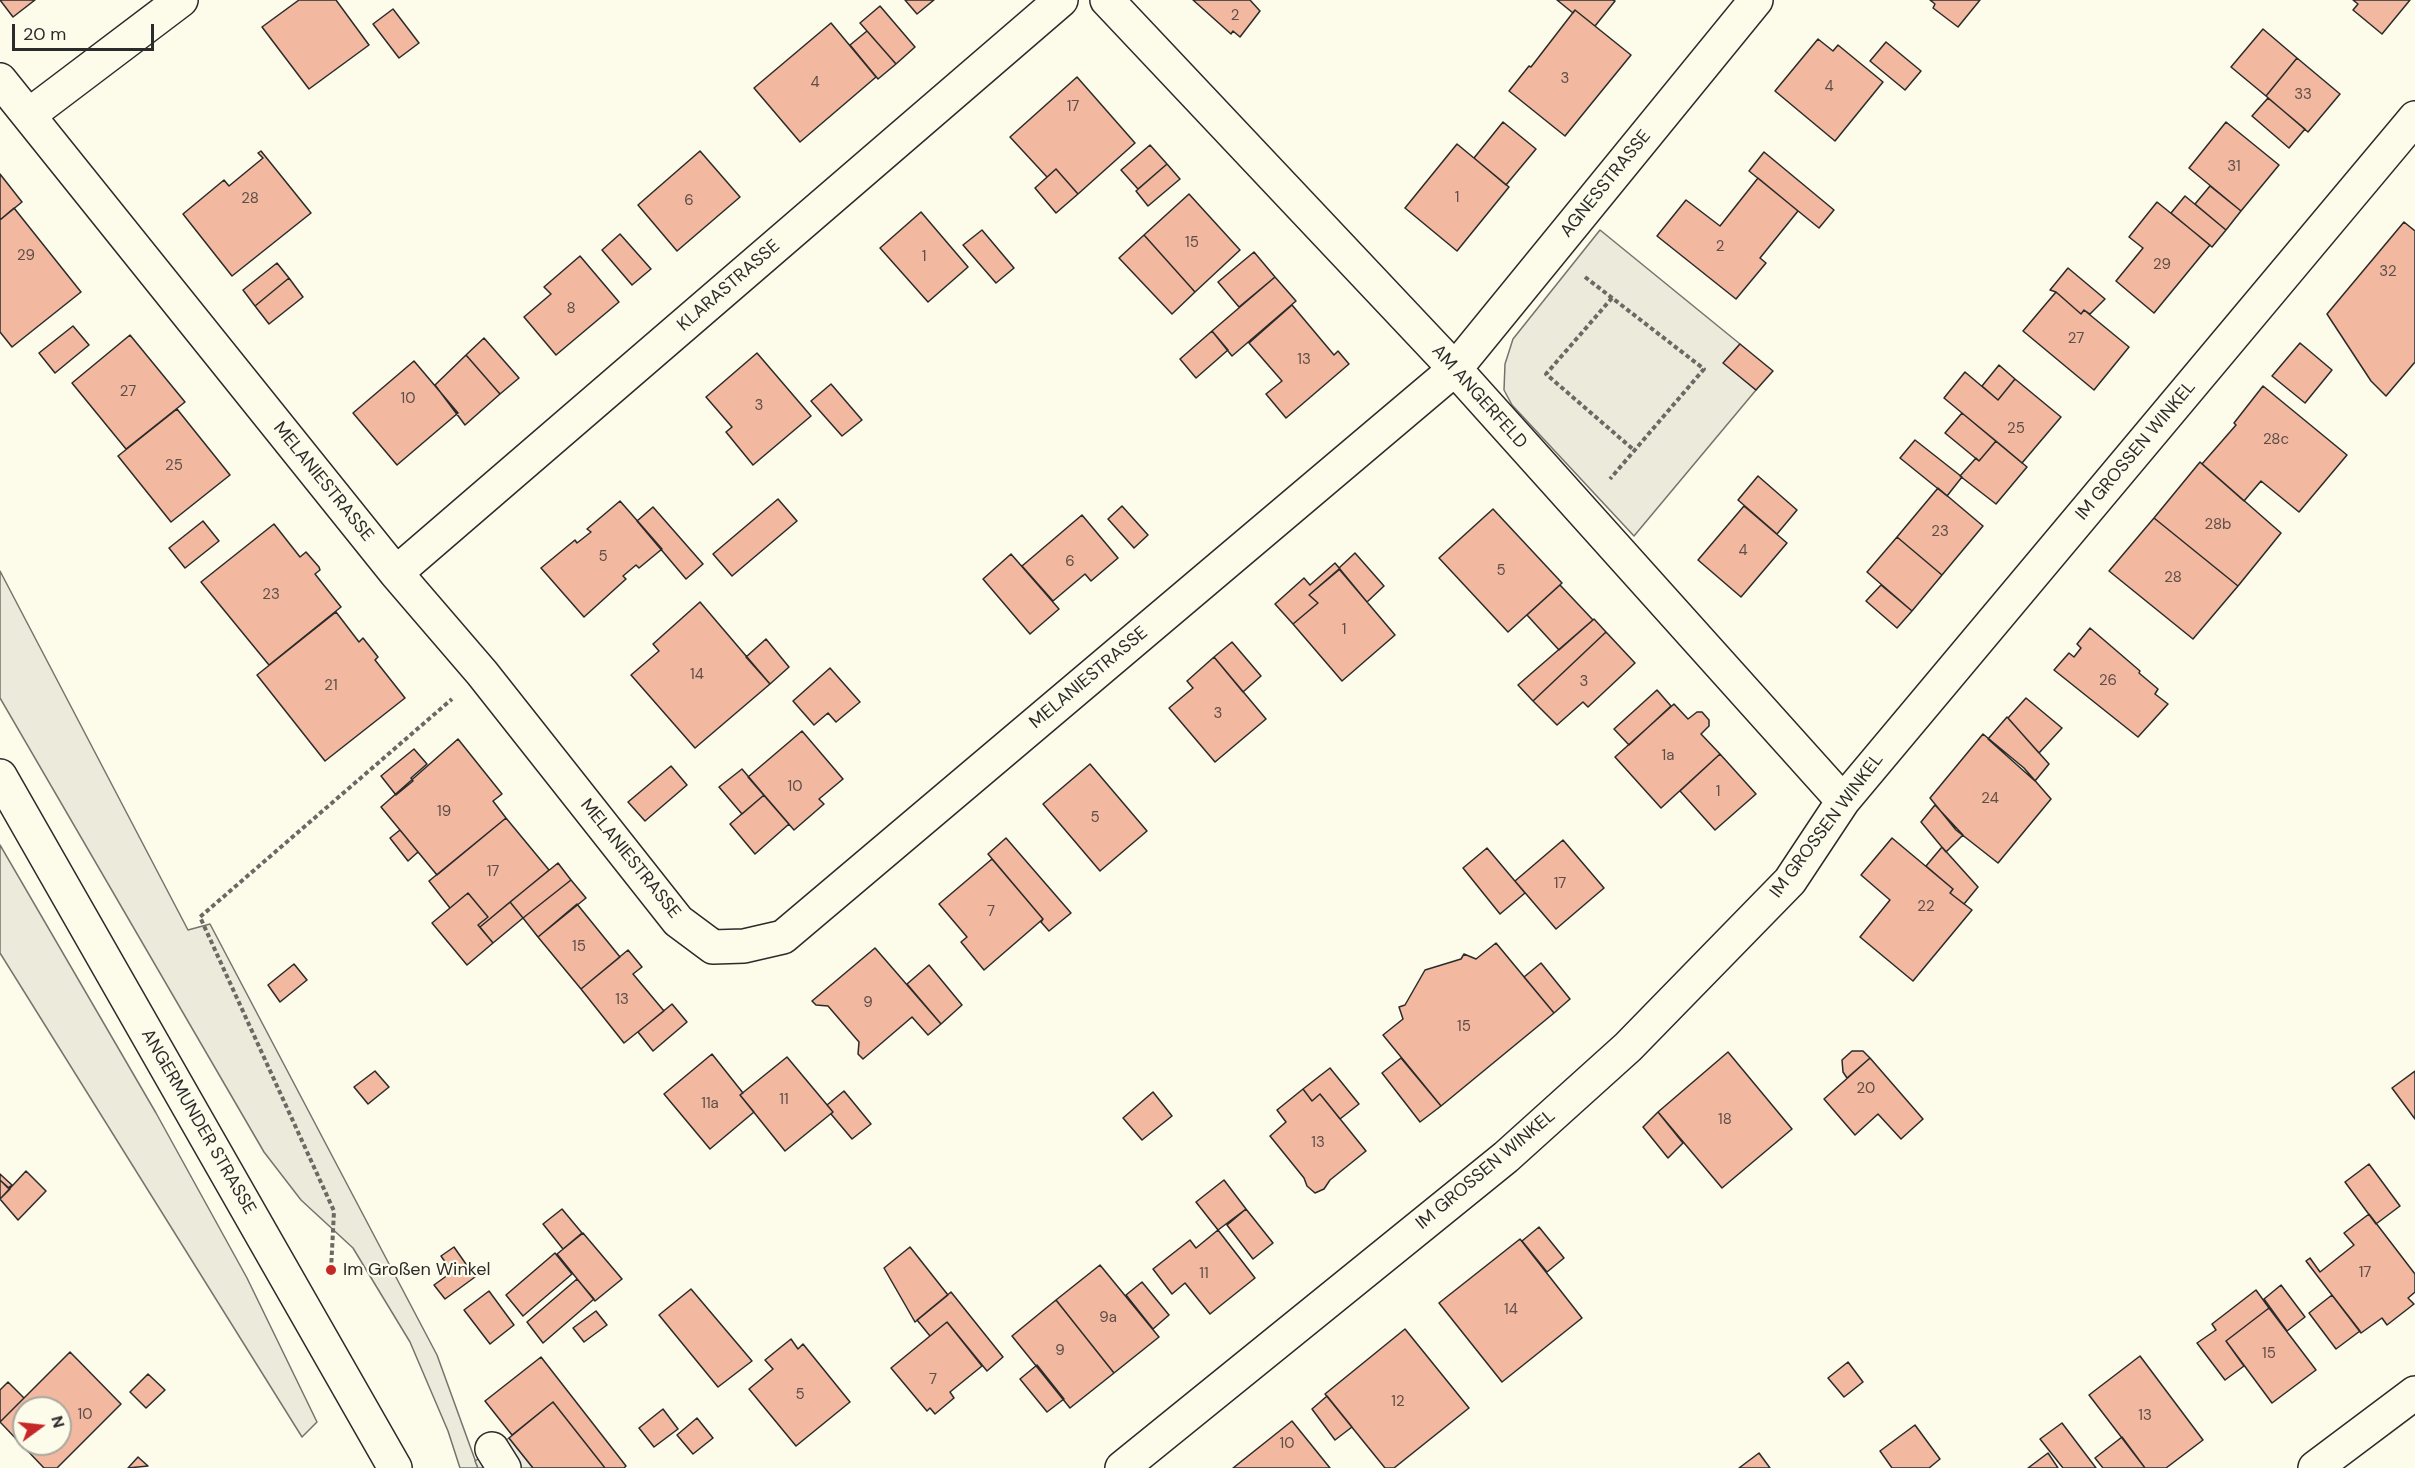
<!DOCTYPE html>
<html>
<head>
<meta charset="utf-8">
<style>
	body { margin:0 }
	#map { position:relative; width:2415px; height:1468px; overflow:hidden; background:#fdfbea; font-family:"DM Sans",sans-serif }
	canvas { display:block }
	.north { position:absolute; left:12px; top:1396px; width:60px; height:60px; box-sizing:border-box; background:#fdfbea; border:2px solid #a9a89e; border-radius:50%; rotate:75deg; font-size:16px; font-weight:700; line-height:24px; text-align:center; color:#2b2b2b }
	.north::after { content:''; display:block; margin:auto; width:21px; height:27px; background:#c62828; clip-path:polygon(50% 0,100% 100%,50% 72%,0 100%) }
	.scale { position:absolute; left:12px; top:24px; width:142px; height:27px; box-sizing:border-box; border:3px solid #2b2b2b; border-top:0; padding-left:8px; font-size:18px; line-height:21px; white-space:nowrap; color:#2b2b2b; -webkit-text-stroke:4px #fdfbea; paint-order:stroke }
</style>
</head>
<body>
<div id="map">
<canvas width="2415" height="1468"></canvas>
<div class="north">N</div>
<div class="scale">20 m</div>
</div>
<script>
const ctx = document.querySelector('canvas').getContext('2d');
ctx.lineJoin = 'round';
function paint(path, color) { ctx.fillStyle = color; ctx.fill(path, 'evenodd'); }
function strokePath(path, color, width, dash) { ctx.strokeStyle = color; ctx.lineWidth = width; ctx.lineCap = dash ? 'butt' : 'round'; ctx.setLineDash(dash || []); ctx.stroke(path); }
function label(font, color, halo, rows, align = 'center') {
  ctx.font = font + ' "DM Sans",sans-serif'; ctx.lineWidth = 4.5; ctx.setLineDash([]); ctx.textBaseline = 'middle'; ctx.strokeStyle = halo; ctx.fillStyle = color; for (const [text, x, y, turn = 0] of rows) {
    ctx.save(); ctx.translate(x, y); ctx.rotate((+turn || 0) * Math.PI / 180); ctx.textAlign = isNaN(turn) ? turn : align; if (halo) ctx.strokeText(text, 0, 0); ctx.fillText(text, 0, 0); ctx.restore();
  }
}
const green = new Path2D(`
	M 1600,230 L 1740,344 L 1724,363 L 1756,390 L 1634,536 L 1512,405 L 1504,390 L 1505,364 L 1513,339 Z
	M 0,571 L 188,930 L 210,924 L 437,1355 L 478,1468 L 460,1468 L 448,1431 L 410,1342 L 353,1248 L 301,1200 L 264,1152 L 0,698 Z
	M 0,845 L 156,1113 L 247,1278 L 317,1422 L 302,1437 L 0,953 Z`);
const parking = new Path2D(`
	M 509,1438 L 533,1468 L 478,1468 L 475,1461 Z`);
const building = new Path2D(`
	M 0,0 L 35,0 L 13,17 Z
	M 299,0 L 336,0 L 369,45 L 309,89 L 262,27 Z
	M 905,0 L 934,0 L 917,14 Z
	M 1193,0 L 1250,0 L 1260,11 L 1240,37 L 1233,31 L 1231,34 Z
	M 1557,0 L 1613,0 L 1615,1 L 1595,26 L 1575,10 L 1573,13 Z
	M 1930,0 L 1980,0 L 1958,27 L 1933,8 L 1935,4 Z
	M 2353,0 L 2410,0 L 2382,34 L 2353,10 L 2358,4 Z
	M 880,6 L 915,47 L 896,64 L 860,23 Z
	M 393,9 L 419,43 L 399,58 L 373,24 Z
	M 1575,10 L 1631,55 L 1565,136 L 1509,91 L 1529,66 L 1531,67 Z
	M 831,23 L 876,77 L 800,142 L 754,88 Z
	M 2263,29 L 2297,58 L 2266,96 L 2231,67 Z
	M 867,31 L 896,64 L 878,79 L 850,45 Z
	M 1818,39 L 1833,51 L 1838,45 L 1883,82 L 1835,141 L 1775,91 Z
	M 1886,42 L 1921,71 L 1905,90 L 1870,61 Z
	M 2297,58 L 2340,94 L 2308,132 L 2266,96 Z
	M 1077,77 L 1135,143 L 1078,194 L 1056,169 L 1047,177 L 1010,137 Z
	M 2268,98 L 2305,129 L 2289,148 L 2252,116 Z
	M 1503,122 L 1536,149 L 1506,185 L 1474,158 Z
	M 2226,122 L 2279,165 L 2241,211 L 2189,168 Z
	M 1457,144 L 1509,187 L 1457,251 L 1405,208 Z
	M 1150,145 L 1167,164 L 1138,189 L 1121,170 Z
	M 261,151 L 311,213 L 232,276 L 183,214 L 224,180 L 229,186 L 263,158 L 258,153 Z
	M 700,151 L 740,197 L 677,251 L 638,205 Z
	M 1764,152 L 1834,210 L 1819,228 L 1749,171 Z
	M 1167,164 L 1180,179 L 1148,206 L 1136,191 Z
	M 1056,169 L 1078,194 L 1056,213 L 1035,188 Z
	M 0,174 L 22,202 L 0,220 Z
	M 1758,178 L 1798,211 L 1760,258 L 1766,263 L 1736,299 L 1657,236 L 1686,200 L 1720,226 Z
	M 2210,186 L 2241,211 L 2226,230 L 2195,204 Z
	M 1189,194 L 1240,250 L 1195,292 L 1144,235 Z
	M 2185,196 L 2226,230 L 2212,247 L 2171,213 Z
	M 2157,202 L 2210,245 L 2154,313 L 2116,281 L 2143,248 L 2129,237 Z
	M 14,208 L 81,292 L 12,347 L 0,332 L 0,220 Z
	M 921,212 L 968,267 L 928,302 L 880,248 Z
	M 2404,222 L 2415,231 L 2415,362 L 2386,396 L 2371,381 L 2327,314 Z
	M 982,230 L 1014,268 L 996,283 L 963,245 Z
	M 620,234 L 651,269 L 632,285 L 602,250 Z
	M 1144,235 L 1195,292 L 1172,314 L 1119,258 Z
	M 1254,252 L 1275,277 L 1239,307 L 1218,282 Z
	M 580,256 L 619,302 L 556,355 L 524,317 L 551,294 L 544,287 Z
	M 277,263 L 289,278 L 255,306 L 243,290 Z
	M 2068,268 L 2105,299 L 2090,314 L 2084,310 L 2081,314 L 2056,292 L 2050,290 Z
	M 1275,277 L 1296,301 L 1232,356 L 1212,331 Z
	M 289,278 L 303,297 L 269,324 L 255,306 Z
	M 2056,292 L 2081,314 L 2084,310 L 2129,347 L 2094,390 L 2023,331 Z
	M 1292,305 L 1334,355 L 1338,351 L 1349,364 L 1286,418 L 1266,394 L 1282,381 L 1249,343 Z
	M 73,326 L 89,345 L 55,373 L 39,353 Z
	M 1212,331 L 1228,350 L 1196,378 L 1180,359 Z
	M 130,335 L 185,402 L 126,449 L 72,383 Z
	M 484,338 L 519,378 L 500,394 L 466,355 Z
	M 2300,343 L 2332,370 L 2305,403 L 2272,376 Z
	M 1740,344 L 1773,371 L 1756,390 L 1723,363 Z
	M 757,353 L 811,416 L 753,465 L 726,432 L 732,427 L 706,397 Z
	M 466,355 L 500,394 L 465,425 L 435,385 Z
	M 414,361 L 458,413 L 397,465 L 353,413 Z
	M 1999,365 L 2015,379 L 1998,400 L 1982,386 Z
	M 1965,372 L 1998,400 L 2015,379 L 2061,417 L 2022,463 L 1944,398 Z
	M 831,384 L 862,420 L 842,436 L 811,401 Z
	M 2263,386 L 2347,455 L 2299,512 L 2261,481 L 2244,501 L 2202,464 L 2236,425 L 2234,423 Z
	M 177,409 L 230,475 L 171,522 L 118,456 Z
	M 1962,413 L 1996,441 L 1979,461 L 1945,433 Z
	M 1915,440 L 1962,477 L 1947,496 L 1900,458 Z
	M 1996,441 L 2027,467 L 1996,504 L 1960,476 L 1976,458 L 1979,461 Z
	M 2200,462 L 2281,533 L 2238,586 L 2154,518 Z
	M 1758,476 L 1797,510 L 1777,534 L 1738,500 Z
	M 1938,488 L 1983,526 L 1942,575 L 1897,537 Z
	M 778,499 L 797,521 L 732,576 L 713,554 Z
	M 620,501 L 662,549 L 639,568 L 636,565 L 623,576 L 626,579 L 584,617 L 541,568 L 575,540 L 577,543 L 591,532 L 587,529 Z
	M 1122,506 L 1148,535 L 1134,548 L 1108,519 Z
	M 1744,506 L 1787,543 L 1741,597 L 1698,560 Z
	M 653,507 L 703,564 L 686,579 L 637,521 Z
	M 1493,509 L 1562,583 L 1508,632 L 1439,558 Z
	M 1082,515 L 1118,558 L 1091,581 L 1085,574 L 1053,601 L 1022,566 Z
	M 2154,518 L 2238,586 L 2193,639 L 2109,571 Z
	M 203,521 L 219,541 L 185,568 L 169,548 Z
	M 274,524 L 300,557 L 306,552 L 319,567 L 320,570 L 315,574 L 341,607 L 269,665 L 201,582 Z
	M 1897,537 L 1942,575 L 1912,611 L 1867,572 Z
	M 1355,553 L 1384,586 L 1367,602 L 1339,568 Z
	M 1011,554 L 1059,609 L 1030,634 L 983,579 Z
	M 1335,563 L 1340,569 L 1309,595 L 1318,603 L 1293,624 L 1275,604 L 1304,578 L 1310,585 Z
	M 1339,569 L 1395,635 L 1342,681 L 1293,624 L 1318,603 L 1309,595 Z
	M 1560,585 L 1593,620 L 1559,650 L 1527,615 Z
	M 1881,585 L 1912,611 L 1897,628 L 1866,601 Z
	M 700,602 L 770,684 L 695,748 L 631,675 L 659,651 L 653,644 Z
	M 336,612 L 359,642 L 363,638 L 378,657 L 375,660 L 405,698 L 325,761 L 257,675 Z
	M 1594,619 L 1606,632 L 1533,701 L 1518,685 Z
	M 2090,628 L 2140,671 L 2139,673 L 2158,689 L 2155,694 L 2168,704 L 2138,737 L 2054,670 L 2069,653 L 2074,657 L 2081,648 L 2077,644 Z
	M 1606,632 L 1635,663 L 1588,707 L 1583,702 L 1557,725 L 1533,701 Z
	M 766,639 L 789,667 L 770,684 L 746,657 Z
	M 1232,642 L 1261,676 L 1243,692 L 1214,657 Z
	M 1214,657 L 1266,719 L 1215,762 L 1169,708 L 1193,688 L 1187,681 Z
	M 830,668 L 860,702 L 836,722 L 828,713 L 814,725 L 793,701 Z
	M 1657,690 L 1671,706 L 1629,745 L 1614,729 Z
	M 2026,698 L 2062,728 L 2039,753 L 2008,718 Z
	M 1674,704 L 1688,719 L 1697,712 L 1702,712 L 1709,720 L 1709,726 L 1701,734 L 1720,754 L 1661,808 L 1615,757 Z
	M 2007,717 L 2049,764 L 2035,781 L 1988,739 Z
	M 802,731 L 843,779 L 819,799 L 824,804 L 794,830 L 748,777 Z
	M 1983,734 L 2024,768 L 2051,799 L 1998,863 L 1956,830 L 1930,798 Z
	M 458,739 L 502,794 L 493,801 L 506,818 L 437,875 L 381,807 Z
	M 414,749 L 427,764 L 411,778 L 413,781 L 396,795 L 381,776 Z
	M 1720,754 L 1756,794 L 1715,830 L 1680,791 Z
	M 1090,764 L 1147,831 L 1100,871 L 1043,804 Z
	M 671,766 L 687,785 L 645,821 L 628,802 Z
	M 742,769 L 764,795 L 742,814 L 719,787 Z
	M 764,795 L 789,824 L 755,854 L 730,824 Z
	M 1935,805 L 1963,835 L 1946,852 L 1921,822 Z
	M 506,818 L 549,870 L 480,927 L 478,925 L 488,917 L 468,893 L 450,908 L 429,881 Z
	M 400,830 L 418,852 L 408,861 L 390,838 Z
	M 1006,838 L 1071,913 L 1049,931 L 1041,922 L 1043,919 L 988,854 Z
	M 1892,838 L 1953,889 L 1950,893 L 1972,910 L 1913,981 L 1860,937 L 1890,900 L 1861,875 Z
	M 1563,840 L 1604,888 L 1556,929 L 1515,881 Z
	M 1942,847 L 1978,887 L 1964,904 L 1950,893 L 1953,889 L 1926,866 Z
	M 1487,848 L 1525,893 L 1500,914 L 1463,868 Z
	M 992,859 L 1043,919 L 984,970 L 961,942 L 967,937 L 939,904 Z
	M 558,863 L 571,880 L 523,918 L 510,902 Z
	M 571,880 L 586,898 L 538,937 L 523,918 Z
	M 468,893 L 488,917 L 478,925 L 493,943 L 467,965 L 432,923 Z
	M 510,902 L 523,918 L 493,943 L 480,927 Z
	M 577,904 L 620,957 L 581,989 L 538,937 Z
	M 1496,943 L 1554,1013 L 1441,1106 L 1383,1035 L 1403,1019 L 1399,1007 L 1405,1005 L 1425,970 L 1461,959 L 1464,954 L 1476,959 Z
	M 875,948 L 941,1024 L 928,1035 L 912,1017 L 863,1059 L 858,1054 L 859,1042 L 828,1006 L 816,1005 L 812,1001 Z
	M 628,950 L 642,967 L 633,974 L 664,1011 L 624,1043 L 581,989 Z
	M 1541,963 L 1570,999 L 1554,1013 L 1524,977 Z
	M 294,964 L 307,980 L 280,1002 L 268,985 Z
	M 929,965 L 962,1005 L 941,1024 L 907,984 Z
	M 672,1004 L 687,1022 L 653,1051 L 638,1032 Z
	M 1852,1051 L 1863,1051 L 1870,1058 L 1847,1078 L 1843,1072 L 1842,1060 Z
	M 1728,1052 L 1792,1129 L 1722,1188 L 1658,1112 Z
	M 712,1054 L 743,1093 L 740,1095 L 754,1112 L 710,1149 L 664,1094 Z
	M 787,1057 L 833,1112 L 785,1151 L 740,1095 Z
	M 1401,1058 L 1441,1106 L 1420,1122 L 1382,1073 Z
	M 1870,1058 L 1923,1119 L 1901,1139 L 1878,1114 L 1855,1135 L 1824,1099 Z
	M 1330,1068 L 1359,1104 L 1340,1119 L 1320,1094 L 1312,1101 L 1303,1089 Z
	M 375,1071 L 389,1087 L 368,1104 L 354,1087 Z
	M 2415,1071 L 2415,1119 L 2392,1088 Z
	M 1303,1089 L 1312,1101 L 1320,1094 L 1366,1151 L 1330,1180 L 1324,1189 L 1315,1193 L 1307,1186 L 1304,1178 L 1270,1136 L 1286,1122 L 1277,1110 Z
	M 844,1091 L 871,1124 L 852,1139 L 831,1114 L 833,1112 L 827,1105 Z
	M 1153,1092 L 1172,1116 L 1142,1140 L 1123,1118 Z
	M 1658,1112 L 1683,1143 L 1668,1158 L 1643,1127 Z
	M 2369,1164 L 2400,1206 L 2376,1224 L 2345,1182 Z
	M 26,1171 L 46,1191 L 18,1220 L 0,1199 Z
	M 0,1174 L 12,1185 L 8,1188 L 0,1180 Z
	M 0,1180 L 10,1189 L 0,1199 Z
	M 1224,1180 L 1246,1209 L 1218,1230 L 1196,1202 Z
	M 562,1209 L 582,1233 L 563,1249 L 543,1224 Z
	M 1246,1209 L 1273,1243 L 1253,1259 L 1227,1225 Z
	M 2369,1214 L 2415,1274 L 2415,1292 L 2408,1298 L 2414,1304 L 2387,1325 L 2382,1318 L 2361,1333 L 2306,1261 L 2310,1258 L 2320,1272 L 2354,1245 L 2344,1233 Z
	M 1539,1227 L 1564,1258 L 1547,1272 L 1522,1241 Z
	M 1218,1230 L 1255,1278 L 1210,1314 L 1185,1283 L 1172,1294 L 1153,1269 L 1190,1240 L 1196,1248 Z
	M 583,1233 L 622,1279 L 595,1301 L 557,1254 Z
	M 1520,1239 L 1582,1318 L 1502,1382 L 1439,1303 Z
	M 454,1247 L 475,1277 L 445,1299 L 434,1285 L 452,1272 L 441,1256 Z
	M 910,1247 L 948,1295 L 915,1322 L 884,1268 Z
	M 555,1253 L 572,1274 L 523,1316 L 506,1295 Z
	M 1100,1265 L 1159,1337 L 1114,1373 L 1056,1300 Z
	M 577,1279 L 594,1299 L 543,1343 L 527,1322 Z
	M 1142,1282 L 1169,1315 L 1153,1329 L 1126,1295 Z
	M 2281,1285 L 2305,1317 L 2287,1331 L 2264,1299 Z
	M 691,1289 L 752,1361 L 718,1387 L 659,1315 Z
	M 2256,1290 L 2269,1308 L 2226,1341 L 2244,1366 L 2225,1380 L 2197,1343 L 2216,1330 L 2212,1324 Z
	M 489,1291 L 514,1325 L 490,1344 L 464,1310 Z
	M 951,1292 L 1003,1357 L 987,1371 L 947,1322 L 930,1336 L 917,1320 Z
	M 2332,1295 L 2360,1331 L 2336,1349 L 2309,1313 Z
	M 1056,1300 L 1114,1373 L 1070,1408 L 1012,1336 Z
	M 2269,1308 L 2316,1370 L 2272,1403 L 2226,1341 Z
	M 596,1311 L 607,1325 L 584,1342 L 573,1328 Z
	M 947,1322 L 982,1366 L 950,1392 L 954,1398 L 935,1414 L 930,1408 L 927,1411 L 891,1368 Z
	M 1405,1329 L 1469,1408 L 1394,1468 L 1385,1468 L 1325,1394 Z
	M 791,1339 L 798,1349 L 803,1344 L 850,1402 L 796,1446 L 749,1389 L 773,1369 L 765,1360 Z
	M 70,1352 L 121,1404 L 57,1468 L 44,1468 L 0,1422 ZM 24,1408 L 60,1408 L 60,1444 L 24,1444 Z
	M 2140,1356 L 2203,1440 L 2166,1468 L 2145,1468 L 2089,1395 Z
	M 541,1357 L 626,1466 L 624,1468 L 605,1468 L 553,1402 L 512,1435 L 485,1401 Z
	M 1848,1362 L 1863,1382 L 1844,1397 L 1828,1378 Z
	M 1037,1365 L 1064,1399 L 1047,1412 L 1020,1379 Z
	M 148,1374 L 165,1390 L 146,1408 L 130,1392 Z
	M 8,1382 L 24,1398 L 0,1422 L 0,1390 Z
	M 1327,1396 L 1352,1427 L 1335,1440 L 1312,1409 Z
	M 553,1402 L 605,1468 L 533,1468 L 509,1438 Z
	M 663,1409 L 678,1429 L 654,1447 L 639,1428 Z
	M 697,1418 L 713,1438 L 693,1454 L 677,1435 Z
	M 1292,1421 L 1330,1468 L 1233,1468 Z
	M 2062,1423 L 2096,1468 L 2063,1468 L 2040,1439 Z
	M 1915,1425 L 1940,1459 L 1929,1468 L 1892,1468 L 1880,1451 Z
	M 2122,1437 L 2145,1468 L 2103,1468 L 2095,1458 Z
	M 1759,1453 L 1770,1468 L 1739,1468 Z
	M 2048,1453 L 2058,1468 L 2028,1468 Z
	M 138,1457 L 148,1466 L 128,1468 Z`);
const path = new Path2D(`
	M 1585,277 L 1704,369 L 1610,479
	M 1612,298 L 1546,374 L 1635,451
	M 331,1270 L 334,1211 L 200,917 L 452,699`);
const minor = new Path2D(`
	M 1107,0 L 1455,369 L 1843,801
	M 0,80 L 396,573 L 482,673 L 678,921 L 713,947 L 744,946 L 783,937 L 1455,369 L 1756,0
	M 29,115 L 181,0
	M 396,573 L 1061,0
	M 492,1449 L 504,1468
	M 1122,1468 L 1506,1157 L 1628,1047 L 1790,881 L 1843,801 L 2415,118
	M 2315,1468 L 2415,1393`);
const major = new Path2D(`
	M 0,776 L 395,1468`);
const markers = [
	[331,1270,6,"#c62828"]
];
const numberNames = [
	["2",1235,16],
	["3",1565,79],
	["4",815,83],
	["4",1829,87],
	["33",2303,95],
	["17",1073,107],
	["31",2234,167],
	["1",1457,198],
	["28",250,199],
	["6",689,201],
	["15",1192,243],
	["2",1720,247],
	["29",26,256],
	["1",924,257],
	["29",2162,265],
	["32",2388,272],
	["8",571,309],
	["27",2076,339],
	["13",1304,360],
	["27",128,392],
	["10",408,399],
	["3",759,406],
	["25",2016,429],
	["28c",2276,440],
	["25",174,466],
	["28b",2218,525],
	["23",1940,532],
	["4",1743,551],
	["5",603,557],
	["6",1070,562],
	["5",1501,571],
	["28",2173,578],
	["23",271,595],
	["1",1344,630],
	["14",697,675],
	["26",2108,681],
	["3",1584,682],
	["21",331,686],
	["3",1218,714],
	["1a",1668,756],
	["10",795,787],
	["1",1718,792],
	["24",1990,799],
	["19",444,812],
	["5",1095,818],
	["17",493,872],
	["17",1560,884],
	["22",1926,907],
	["7",991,912],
	["15",579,947],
	["13",622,1000],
	["9",868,1003],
	["15",1464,1027],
	["20",1866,1089],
	["11",784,1100],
	["11a",710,1104],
	["18",1725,1120],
	["13",1318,1143],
	["17",2365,1273],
	["11",1204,1274],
	["14",1511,1310],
	["9a",1108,1318],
	["9",1060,1351],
	["15",2269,1354],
	["7",933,1380],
	["5",800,1395],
	["12",1398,1402],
	["10",85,1415],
	["13",2145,1416],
	["10",1287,1444]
];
const streetNames = [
	["AGNESSTRASSE",1606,184,-51],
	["KLARASTRASSE",729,286,-41],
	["AM ANGERFELD",1479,397,48],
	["IM GROSSEN WINKEL",2136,451,-50],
	["MELANIESTRASSE",323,482,51],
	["MELANIESTRASSE",1089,678,-40],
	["IM GROSSEN WINKEL",1827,826,-53],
	["MELANIESTRASSE",630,859,51],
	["ANGERMUNDER STRASSE",198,1122,60],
	["IM GROSSEN WINKEL",1486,1170,-40]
];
const poiNames = [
	["Im Großen Winkel",343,1270]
];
paint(green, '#ecebdb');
strokePath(green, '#74746e', 1.5);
paint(parking, '#eceadb');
strokePath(parking, '#74746e', 1.5);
paint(building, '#f2b8a0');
strokePath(building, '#2b2b2b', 1.5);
strokePath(minor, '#2b2b2b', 36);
strokePath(major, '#2b2b2b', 36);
strokePath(path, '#6a6964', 4, [4.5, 3]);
strokePath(minor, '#fdfbea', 33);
strokePath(major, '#fdfbea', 33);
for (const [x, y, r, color] of markers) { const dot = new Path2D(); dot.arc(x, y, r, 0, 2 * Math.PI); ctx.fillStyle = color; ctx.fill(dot); strokePath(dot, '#fdfbea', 2); }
label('15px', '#5d4e48', null, numberNames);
label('18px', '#2b2b2b', '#fdfbea', streetNames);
label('18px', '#2b2b2b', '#fdfbea', poiNames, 'left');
</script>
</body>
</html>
